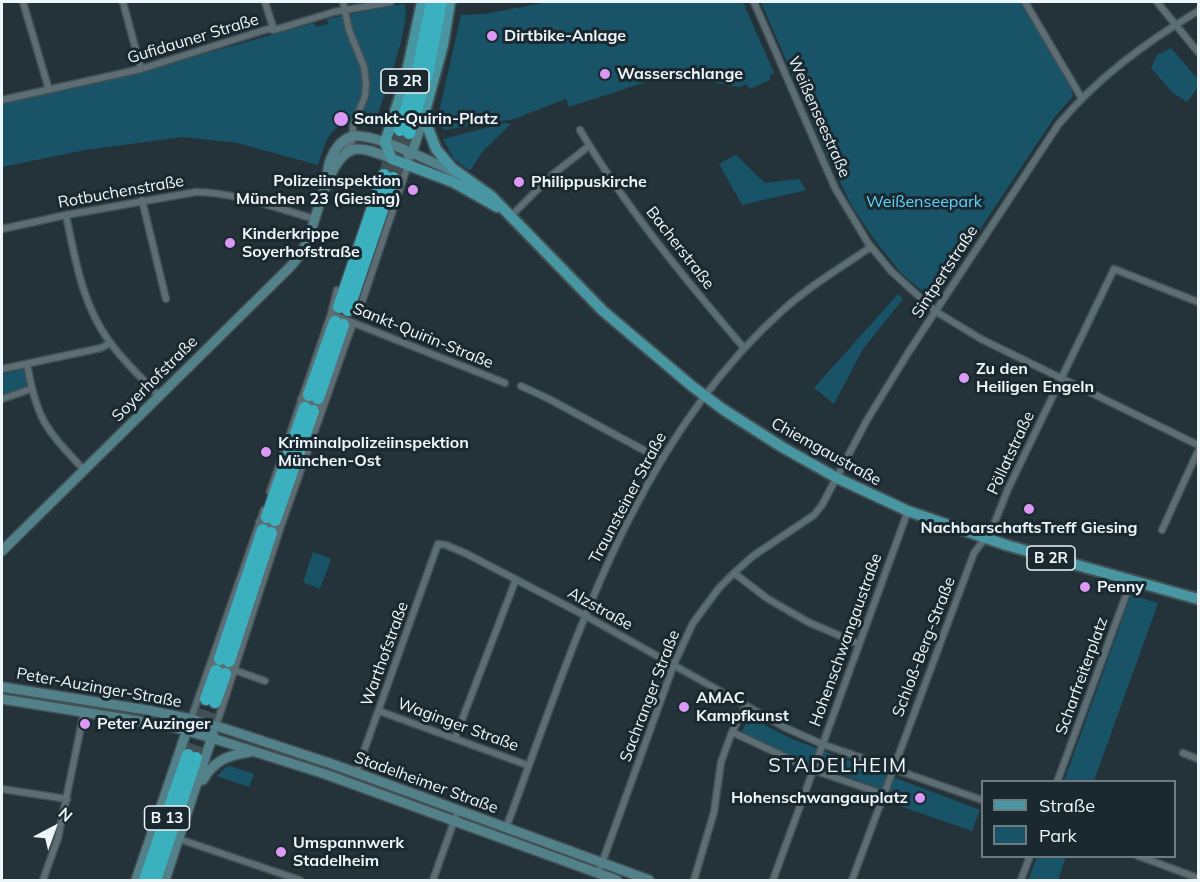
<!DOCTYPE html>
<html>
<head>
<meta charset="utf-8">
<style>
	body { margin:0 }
	#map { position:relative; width:1200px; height:882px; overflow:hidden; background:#243339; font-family:Mulish,sans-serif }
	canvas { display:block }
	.frame { position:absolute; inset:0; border:3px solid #edf6fa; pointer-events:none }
	.legend { position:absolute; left:981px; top:780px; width:195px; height:78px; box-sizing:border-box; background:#1a292f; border:2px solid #6e7b80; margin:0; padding:8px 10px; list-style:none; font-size:18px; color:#edf6fa }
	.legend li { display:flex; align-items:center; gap:12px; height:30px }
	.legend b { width:30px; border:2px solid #6e7b80 }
	.north { position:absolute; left:24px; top:798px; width:60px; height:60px; -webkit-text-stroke:4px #1a292f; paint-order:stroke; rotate:41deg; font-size:16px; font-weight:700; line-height:24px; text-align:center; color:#edf6fa }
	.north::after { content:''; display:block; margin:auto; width:21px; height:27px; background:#edf6fa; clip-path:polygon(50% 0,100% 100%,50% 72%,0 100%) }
</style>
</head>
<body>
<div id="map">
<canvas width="1200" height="882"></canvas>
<div class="frame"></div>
<ul class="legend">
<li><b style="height:8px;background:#4896a1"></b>Straße</li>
<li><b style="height:16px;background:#195367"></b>Park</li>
</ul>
<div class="north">N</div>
</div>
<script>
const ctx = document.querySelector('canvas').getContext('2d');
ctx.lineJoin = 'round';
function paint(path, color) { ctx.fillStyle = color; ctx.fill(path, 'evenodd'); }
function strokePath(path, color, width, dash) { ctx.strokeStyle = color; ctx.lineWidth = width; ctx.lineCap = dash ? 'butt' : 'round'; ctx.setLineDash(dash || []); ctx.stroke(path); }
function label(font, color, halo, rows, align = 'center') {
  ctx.font = font + ' Mulish,sans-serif'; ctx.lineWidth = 6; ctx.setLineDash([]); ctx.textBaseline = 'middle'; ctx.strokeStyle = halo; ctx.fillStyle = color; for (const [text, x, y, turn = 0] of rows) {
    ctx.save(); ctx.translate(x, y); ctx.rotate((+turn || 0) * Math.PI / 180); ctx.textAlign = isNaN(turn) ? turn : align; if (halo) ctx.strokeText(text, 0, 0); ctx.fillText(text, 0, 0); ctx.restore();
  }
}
const green = new Path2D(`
	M 547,2 L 743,2 L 774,73 L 770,75 L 770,80 L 750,89 L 747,84 L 739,87 L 712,82 L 707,74 L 646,82 L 569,107 L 566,99 L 514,119 L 444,130 L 441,126 L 439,112 L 461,15 L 485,14 Z
	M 761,2 L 1023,2 L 1071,89 L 1073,96 L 1054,118 L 933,300 L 901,273 L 876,242 L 853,208 L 827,156 Z
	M 401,4 L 405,5 C 410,28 383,98 375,123 L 371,127 C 332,119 329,131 318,165 L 237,143 L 183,137 L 85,150 L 2,167 L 2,104 L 107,81 L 314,23 L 316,27 L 328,24 L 327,19 Z
	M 1171,48 L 1198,79 L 1198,87 L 1187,102 L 1172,92 L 1151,68 L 1157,55 Z
	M 505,123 L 511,124 L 483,151 L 470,171 L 454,159 L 443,139 Z
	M 736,155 L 765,183 L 799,179 L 806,190 L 742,205 L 719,164 Z
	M 898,294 L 903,299 L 863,349 L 834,404 L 814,388 Z
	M 24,369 L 27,387 L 2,394 L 2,374 Z
	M 313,552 L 331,559 L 320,589 L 303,582 Z
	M 1131,595 L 1158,603 L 1094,781 L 1064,781 Z
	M 749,717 L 792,739 L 980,810 L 972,831 L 894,804 L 896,794 L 791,756 L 741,733 Z
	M 230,766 L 254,774 L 249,787 L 217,776 L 225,768 Z
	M 1037,857 L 1066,857 L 1058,880 L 1028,880 Z`);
const highwayTunnel = new Path2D(`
	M 384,175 L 400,130
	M 393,178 L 409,133
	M 188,755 L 206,699
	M 196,758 L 215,702`);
const street = new Path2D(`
	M 23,2 L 49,90
	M 123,2 L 141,69
	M 265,2 L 274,30
	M 754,2 L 835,188 L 868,243 L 891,271 L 935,311 L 981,339 L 1198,445
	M 1025,2 L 1081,97
	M 1157,2 L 1198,52
	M 2,100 L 141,69 L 268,29 L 274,30 L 334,12 L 391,2
	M 580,130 C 626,208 685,279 744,348
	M 341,156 L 352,141 L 353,126 L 365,96 L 366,84 L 364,67 L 349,30 L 343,2
	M 142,200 L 166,299
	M 66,215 C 75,258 82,304 109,341 C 123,361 142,378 159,396
	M 511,216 L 552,175 L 589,146
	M 2,229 L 66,215 L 196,192 C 238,193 276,208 315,219
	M 362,302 L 412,153
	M 331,314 L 505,383
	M 27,364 C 37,421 46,429 84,470
	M 2,369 L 101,348 L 110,343
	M 521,386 L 549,399 L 662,460
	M 2,399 L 31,389
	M 301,399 L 323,407
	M 270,492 L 331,314 L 337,290
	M 259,522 L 280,529
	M 1162,530 L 1198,451
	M 734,573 L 768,599 L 808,622 L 859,644
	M 212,662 L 265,681
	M 745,707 L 732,732 L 813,770 L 883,794
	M 379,711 L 527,765
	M 191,719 L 264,510
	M 216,726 L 280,529 L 353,323
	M 455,738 L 516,579
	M 1183,753 L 1198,759
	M 356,773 L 438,544 L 446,545 L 467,554 L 584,615 L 786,728 L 822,744 L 982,800
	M 1057,782 L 1132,579
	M 2,789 L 67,799
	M 506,828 C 574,646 632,445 783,310 C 810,286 841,267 871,247
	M 179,839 L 300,880
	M 1138,856 L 1198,878
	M 598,874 L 674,664 L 693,623 L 719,588 L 734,573 L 753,556 L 814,515 L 822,505 L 867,420 L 908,353 L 1058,125 C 1098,77 1145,43 1198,11
	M 43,880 L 58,838 L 84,712
	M 433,880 L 458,810
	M 694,880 L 714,812 L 721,762 L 732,732
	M 773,880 L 908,511
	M 852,880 L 974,553 L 992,529 L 1008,489 L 1114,269 L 1198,302
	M 1021,880 L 1030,856`);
const secondary = new Path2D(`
	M 408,155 L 412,153 L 425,113
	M 327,176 C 328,161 337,138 355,136 C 377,134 434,163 456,173
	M 2,551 L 290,267 C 298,259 303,250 308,240 C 317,217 329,153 356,149 C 368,148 382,155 392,159
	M 2,687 L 147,710 L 191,719 L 226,729 L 335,765 L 649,880
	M 2,699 L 127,719 L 173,727 L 212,738 L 325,774 L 617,880
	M 203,780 C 214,760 229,755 250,752
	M 136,880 L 188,727
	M 165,880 L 213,734`);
const primary = new Path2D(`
	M 422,2 L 405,81 L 385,143 L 392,159 L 453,182 L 497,207
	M 450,2 L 443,45 L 425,111 L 428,128 L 436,149 L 452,168 L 491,196 L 603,311 L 693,387 L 724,410 L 782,447 L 837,478 L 908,511 L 1006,545 L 1198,599`);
const highway = new Path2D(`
	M 400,130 L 418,71 L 432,2
	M 409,133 L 427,73 L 441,2
	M 339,307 L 384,175
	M 348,310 L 393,178
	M 309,395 L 335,322
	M 318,398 L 343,325
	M 267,517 L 305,408
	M 275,520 L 313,411
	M 220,659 L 263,530
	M 229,661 L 271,533
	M 206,699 L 216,671
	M 215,702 L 225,674
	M 145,880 L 188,755
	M 155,880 L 196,758`);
const markers = [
	[492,36,6,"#db99f5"],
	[605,74,6,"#db99f5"],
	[341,119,8,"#db99f5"],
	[519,182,6,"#db99f5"],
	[413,190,6,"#db99f5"],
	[230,243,6,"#db99f5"],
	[964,378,6,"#db99f5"],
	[266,452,6,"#db99f5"],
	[1029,509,6,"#db99f5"],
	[1085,587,6,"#db99f5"],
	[684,707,6,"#db99f5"],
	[85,724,6,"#db99f5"],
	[920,798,6,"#db99f5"],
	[281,852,6,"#db99f5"]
];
const shields = [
	[405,81,48],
	[1051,558,48],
	[167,818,45]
];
const shieldNames = [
	["B 2R",405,81],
	["B 2R",1051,558],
	["B 13",167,818]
];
const poiNames = [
	["Dirtbike-Anlage",504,36],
	["Wasserschlange",617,74],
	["Sankt-Quirin-Platz",354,119],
	["Polizeiinspektion",401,181,"right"],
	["München 23 (Giesing)",401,199,"right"],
	["Philippuskirche",531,182],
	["Kinderkrippe",242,234],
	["Soyerhofstraße",242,252],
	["Zu den",976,369],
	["Heiligen Engeln",976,387],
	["Kriminalpolizeiinspektion",278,443],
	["München-Ost",278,461],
	["NachbarschaftsTreff Giesing",1029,528,"center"],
	["Penny",1097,587],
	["AMAC",696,698],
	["Kampfkunst",696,716],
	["Peter Auzinger",97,724],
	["Hohenschwangauplatz",908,798,"right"],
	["Umspannwerk",293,843],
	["Stadelheim",293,861]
];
const streetNames = [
	["Gufidauner Straße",193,39,-17],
	["Weißenseestraße",819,117,66],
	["Rotbuchenstraße",121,192,-10],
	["Bacherstraße",680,248,52],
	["Sintpertstraße",945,272,-57],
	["Sankt-Quirin-Straße",423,336,22],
	["Soyerhofstraße",155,379,-45],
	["Chiemgaustraße",826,452,29],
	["Pöllatstraße",1011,453,-65],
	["Traunsteiner Straße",628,498,-62],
	["Alzstraße",600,609,29],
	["Hohenschwangaustraße",846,640,-70],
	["Schloß-Berg-Straße",924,647,-69],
	["Warthofstraße",385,654,-70],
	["Scharfreiterplatz",1082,676,-70],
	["Peter-Auzinger-Straße",99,688,10],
	["Sachranger Straße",650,696,-69],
	["Waginger Straße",458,725,20],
	["Stadelheimer Straße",426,783,20]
];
const parkNames = [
	["Weißenseepark",924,202]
];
const quarterNames = [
	["STADELHEIM",838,766]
];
paint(green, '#195367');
strokePath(highwayTunnel, '#425056', 12, [12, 6]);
strokePath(street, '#425054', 9);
strokePath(secondary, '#425054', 12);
strokePath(primary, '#425054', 14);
strokePath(highway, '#425054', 15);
strokePath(street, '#5c6d74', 6);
strokePath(secondary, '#52818a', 9);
strokePath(primary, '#4896a1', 10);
strokePath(highway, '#3bb1bf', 12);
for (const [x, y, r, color] of markers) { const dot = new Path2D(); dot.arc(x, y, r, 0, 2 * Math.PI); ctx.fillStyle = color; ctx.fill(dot); strokePath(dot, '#1a292f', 2); }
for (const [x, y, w] of shields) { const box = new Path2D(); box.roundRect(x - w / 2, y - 12, w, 24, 4.5); ctx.fillStyle = '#1a292f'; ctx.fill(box); strokePath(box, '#edf6fa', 1.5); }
label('bold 15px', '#edf6fa', null, shieldNames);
label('bold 16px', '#edf6fa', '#1a292f', poiNames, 'left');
label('16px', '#edf6fa', '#1a292f', streetNames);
label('16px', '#60d3fd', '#1a292f', parkNames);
ctx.letterSpacing = '1.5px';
label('20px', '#edf6fa', '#1a292f', quarterNames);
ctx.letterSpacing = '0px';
</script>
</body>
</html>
